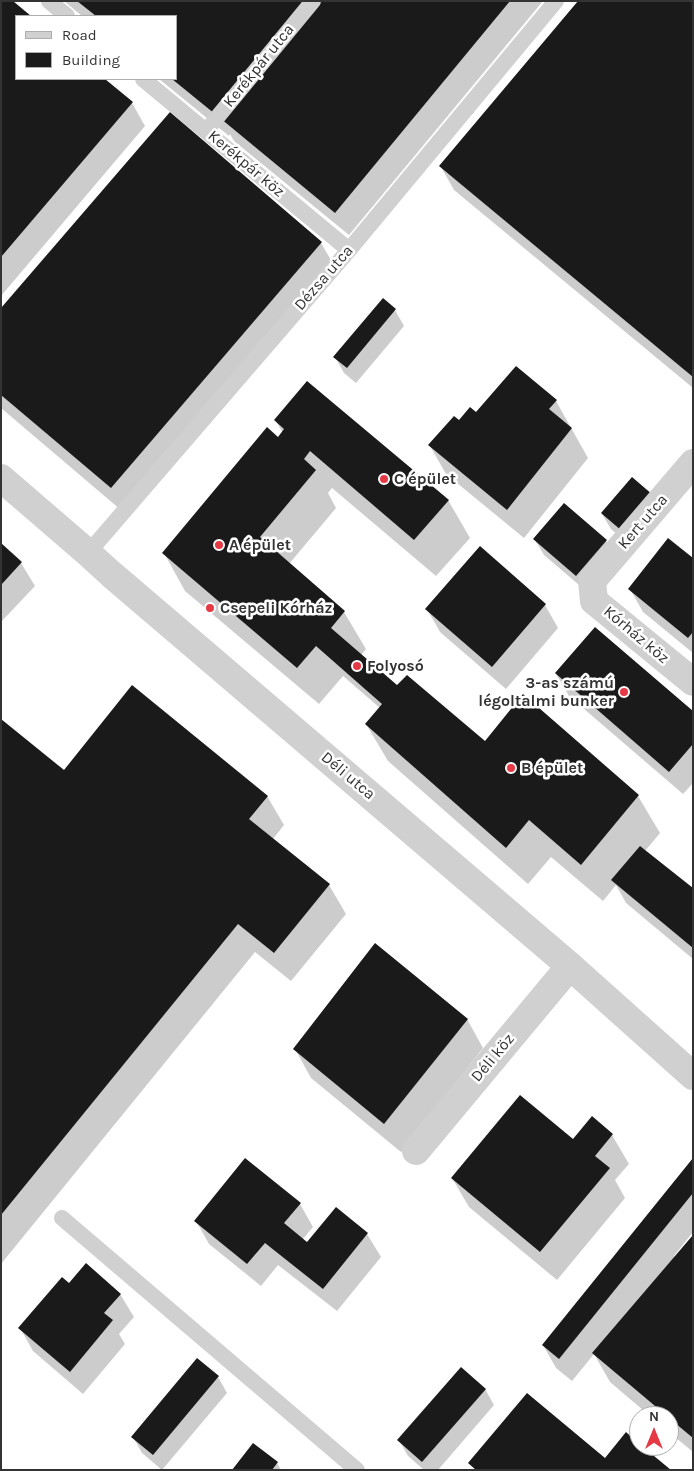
<!DOCTYPE html>
<html>
<head>
<meta charset="utf-8">
<style>
	body { margin:0 }
	#map { position:relative; width:694px; height:1471px; overflow:hidden; background:#fff; font-family:Karla,sans-serif }
	canvas { display:block }
	.frame { position:absolute; inset:0; border:2px solid #333; pointer-events:none }
	.legend { position:absolute; left:15px; top:15px; width:162px; height:65px; box-sizing:border-box; background:#fff; border:1px solid #adadad; margin:0; padding:6px 9px; list-style:none; font-size:15px; color:#333 }
	.legend li { display:flex; align-items:center; gap:10px; height:25px }
	.legend b { width:25px; border:1px solid #adadad }
	.north { position:absolute; left:629px; top:1406px; width:50px; height:50px; box-sizing:border-box; background:#fff; border:1px solid #adadad; border-radius:50%; rotate:0deg; font-size:14px; font-weight:700; line-height:20px; text-align:center; color:#333 }
	.north::after { content:''; display:block; margin:auto; width:18px; height:22px; background:#e63946; clip-path:polygon(50% 0,100% 100%,50% 72%,0 100%) }
</style>
</head>
<body>
<div id="map">
<canvas width="694" height="1471"></canvas>
<div class="frame"></div>
<ul class="legend">
<li><b style="height:6px;background:#d0d0d0"></b>Road</li>
<li><b style="height:14px;background:#1a1a1a"></b>Building</li>
</ul>
<div class="north">N</div>
</div>
<script>
const ctx = document.querySelector('canvas').getContext('2d');
ctx.lineJoin = 'round';
function paint(path, color) { ctx.fillStyle = color; ctx.fill(path, 'evenodd'); }
function strokePath(path, color, width, dash) { ctx.strokeStyle = color; ctx.lineWidth = width; ctx.lineCap = dash ? 'butt' : 'round'; ctx.setLineDash(dash || []); ctx.stroke(path); }
function label(font, color, halo, rows, align = 'center') {
  ctx.font = font + ' Karla,sans-serif'; ctx.lineWidth = 5; ctx.setLineDash([]); ctx.textBaseline = 'middle'; ctx.strokeStyle = halo; ctx.fillStyle = color; for (const [text, x, y, turn = 0] of rows) {
    ctx.save(); ctx.translate(x, y); ctx.rotate((+turn || 0) * Math.PI / 180); ctx.textAlign = isNaN(turn) ? turn : align; if (halo) ctx.strokeText(text, 0, 0); ctx.fillText(text, 0, 0); ctx.restore();
  }
}
const shadow = new Path2D(`
	M 1,1 L 12,1 L 29,16 L 16,16 L 16,79 L 103,79 L 132,103 L 145,126 L 1,296 Z
	M 64,1 L 543,1 L 349,235 L 234,141 L 230,134 L 229,136 L 159,79 L 176,79 L 176,16 L 82,16 Z
	M 693,1 L 693,388 L 454,190 L 441,167 Z
	M 170,114 L 321,243 L 338,272 L 128,516 L 1,408 L 1,310 Z
	M 395,310 L 404,326 L 356,383 L 344,373 L 335,357 Z
	M 556,401 L 588,458 L 524,538 L 446,474 L 430,446 L 459,422 L 477,414 Z
	M 275,420 L 448,500 L 470,538 L 436,576 L 332,488 L 328,493 L 336,508 L 289,564 L 344,612 L 366,649 L 361,655 L 396,686 L 485,742 L 638,796 L 660,833 L 645,851 L 693,890 L 693,959 L 626,903 L 616,885 L 603,901 L 551,857 L 528,884 L 388,761 L 366,724 L 380,708 L 343,676 L 319,704 L 185,591 L 164,553 L 278,439 L 283,433 Z
	M 632,479 L 631,546 L 611,529 L 602,514 Z
	M 564,505 L 606,541 L 615,557 L 586,591 L 544,555 L 535,540 Z
	M 1,545 L 21,563 L 35,586 L 1,622 Z
	M 693,560 L 693,653 L 643,612 L 630,589 Z
	M 545,605 L 558,628 L 506,689 L 440,632 L 427,609 Z
	M 556,674 L 693,712 L 693,783 L 683,794 L 569,696 Z
	M 1,721 L 64,771 L 267,796 L 284,825 L 273,839 L 329,885 L 346,914 L 291,981 L 255,952 L 1,1264 Z
	M 467,1019 L 483,1048 L 401,1152 L 311,1078 L 295,1049 Z
	M 612,1135 L 629,1164 L 615,1180 L 625,1198 L 557,1280 L 469,1207 L 452,1178 L 573,1140 Z
	M 693,1160 L 693,1232 L 674,1256 L 676,1257 L 693,1237 L 693,1452 L 669,1432 L 669,1416 L 650,1416 L 610,1382 L 594,1354 L 572,1381 L 556,1368 L 543,1345 Z
	M 300,1204 L 313,1227 L 302,1240 L 307,1244 L 336,1209 L 367,1234 L 381,1257 L 337,1311 L 278,1265 L 261,1286 L 209,1244 L 196,1221 Z
	M 69,1285 L 120,1294 L 134,1317 L 119,1334 L 125,1344 L 83,1394 L 33,1351 L 20,1328 Z
	M 218,1377 L 227,1393 L 162,1470 L 142,1453 L 133,1437 Z
	M 485,1389 L 494,1405 L 438,1470 L 424,1470 L 408,1456 L 399,1440 Z
	M 277,1463 L 281,1470 L 234,1470 Z`);
const building = new Path2D(`
	M 1,1 L 13,1 L 31,16 L 16,16 L 16,79 L 105,79 L 133,102 L 1,257 Z
	M 77,1 L 307,1 L 215,114 L 172,79 L 176,79 L 176,16 L 96,16 Z
	M 316,1 L 510,1 L 335,213 L 220,118 Z
	M 578,1 L 693,1 L 693,377 L 439,166 Z
	M 170,112 L 322,242 L 111,488 L 1,395 L 1,308 Z
	M 383,298 L 396,309 L 347,368 L 333,357 Z
	M 516,366 L 557,400 L 549,409 L 572,428 L 507,510 L 428,445 L 454,416 L 459,420 L 470,407 L 476,412 Z
	M 307,381 L 449,500 L 414,540 L 310,451 L 304,459 L 316,470 L 260,537 L 345,611 L 331,628 L 397,685 L 407,675 L 485,741 L 523,694 L 639,795 L 581,865 L 529,820 L 506,848 L 365,724 L 382,704 L 316,646 L 297,668 L 162,553 L 267,427 L 278,437 L 284,429 L 274,420 Z
	M 632,477 L 653,495 L 622,531 L 601,513 Z
	M 564,503 L 607,540 L 576,576 L 533,539 Z
	M 668,538 L 693,558 L 693,632 L 688,638 L 628,589 Z
	M 1,543 L 22,562 L 1,585 Z
	M 480,546 L 546,604 L 492,667 L 425,609 Z
	M 595,627 L 693,711 L 693,744 L 669,772 L 555,673 Z
	M 132,685 L 268,796 L 249,819 L 330,884 L 274,953 L 238,924 L 1,1215 L 1,719 L 64,770 Z
	M 640,846 L 693,888 L 693,948 L 611,880 Z
	M 375,943 L 468,1019 L 384,1124 L 293,1049 Z
	M 520,1095 L 573,1139 L 592,1116 L 613,1134 L 595,1156 L 610,1168 L 540,1252 L 451,1178 Z
	M 245,1158 L 301,1203 L 284,1223 L 307,1242 L 336,1207 L 368,1233 L 323,1289 L 265,1243 L 247,1264 L 194,1221 Z
	M 693,1158 L 693,1193 L 559,1359 L 542,1345 Z
	M 693,1235 L 693,1438 L 669,1418 L 669,1416 L 667,1416 L 592,1353 Z
	M 86,1263 L 121,1294 L 104,1313 L 113,1320 L 70,1372 L 18,1328 L 62,1277 L 69,1283 Z
	M 197,1358 L 219,1376 L 153,1455 L 131,1437 Z
	M 461,1367 L 486,1389 L 422,1462 L 397,1440 Z
	M 527,1393 L 605,1458 L 626,1432 L 639,1444 L 639,1446 L 642,1446 L 671,1470 L 476,1470 L 468,1463 Z
	M 253,1443 L 278,1462 L 272,1470 L 232,1470 Z`);
const service = new Path2D(`
	M 49,1 L 67,16
	M 143,79 L 349,250
	M 206,131 L 313,1
	M 88,553 L 349,250 L 556,1
	M 62,1218 L 357,1470`);
const minor = new Path2D(`
	M 693,463 L 592,581 L 594,601 L 693,682
	M 416,1151 L 570,966`);
const tertiary = new Path2D(`
	M 1,478 L 88,553 L 111,574 L 570,966 L 693,1076`);
const markers = [
	[384,479,5,"#e63946"],
	[219,545,5,"#e63946"],
	[210,608,5,"#e63946"],
	[357,666,5,"#e63946"],
	[624,692,5,"#e63946"],
	[511,768,5,"#e63946"]
];
const streetNames = [
	["Kerékpár utca",259,66,-51],
	["Kerékpár köz",246,164,40],
	["Dézsa utca",324,278,-49],
	["Kert utca",643,522,-49],
	["Kórház köz",636,635,40],
	["Déli utca",348,776,40],
	["Déli köz",493,1058,-50]
];
const poiNames = [
	["C épület",394,479],
	["A épület",229,545],
	["Csepeli Kórház",220,608],
	["Folyosó",367,666],
	["3-as számú",614,683,"right"],
	["légoltalmi bunker",614,701,"right"],
	["B épület",521,768]
];
paint(shadow, '#0003');
paint(building, '#1a1a1a');
strokePath(service, '#d0d0d0', 16);
strokePath(minor, '#d0d0d0', 28);
strokePath(tertiary, '#d0d0d0', 28);
for (const [x, y, r, color] of markers) { const dot = new Path2D(); dot.arc(x, y, r, 0, 2 * Math.PI); ctx.fillStyle = color; ctx.fill(dot); strokePath(dot, '#fff', 2); }
label('16px', '#333', '#fff', streetNames);
label('bold 16px', '#333', '#fff', poiNames, 'left');
</script>
</body>
</html>
